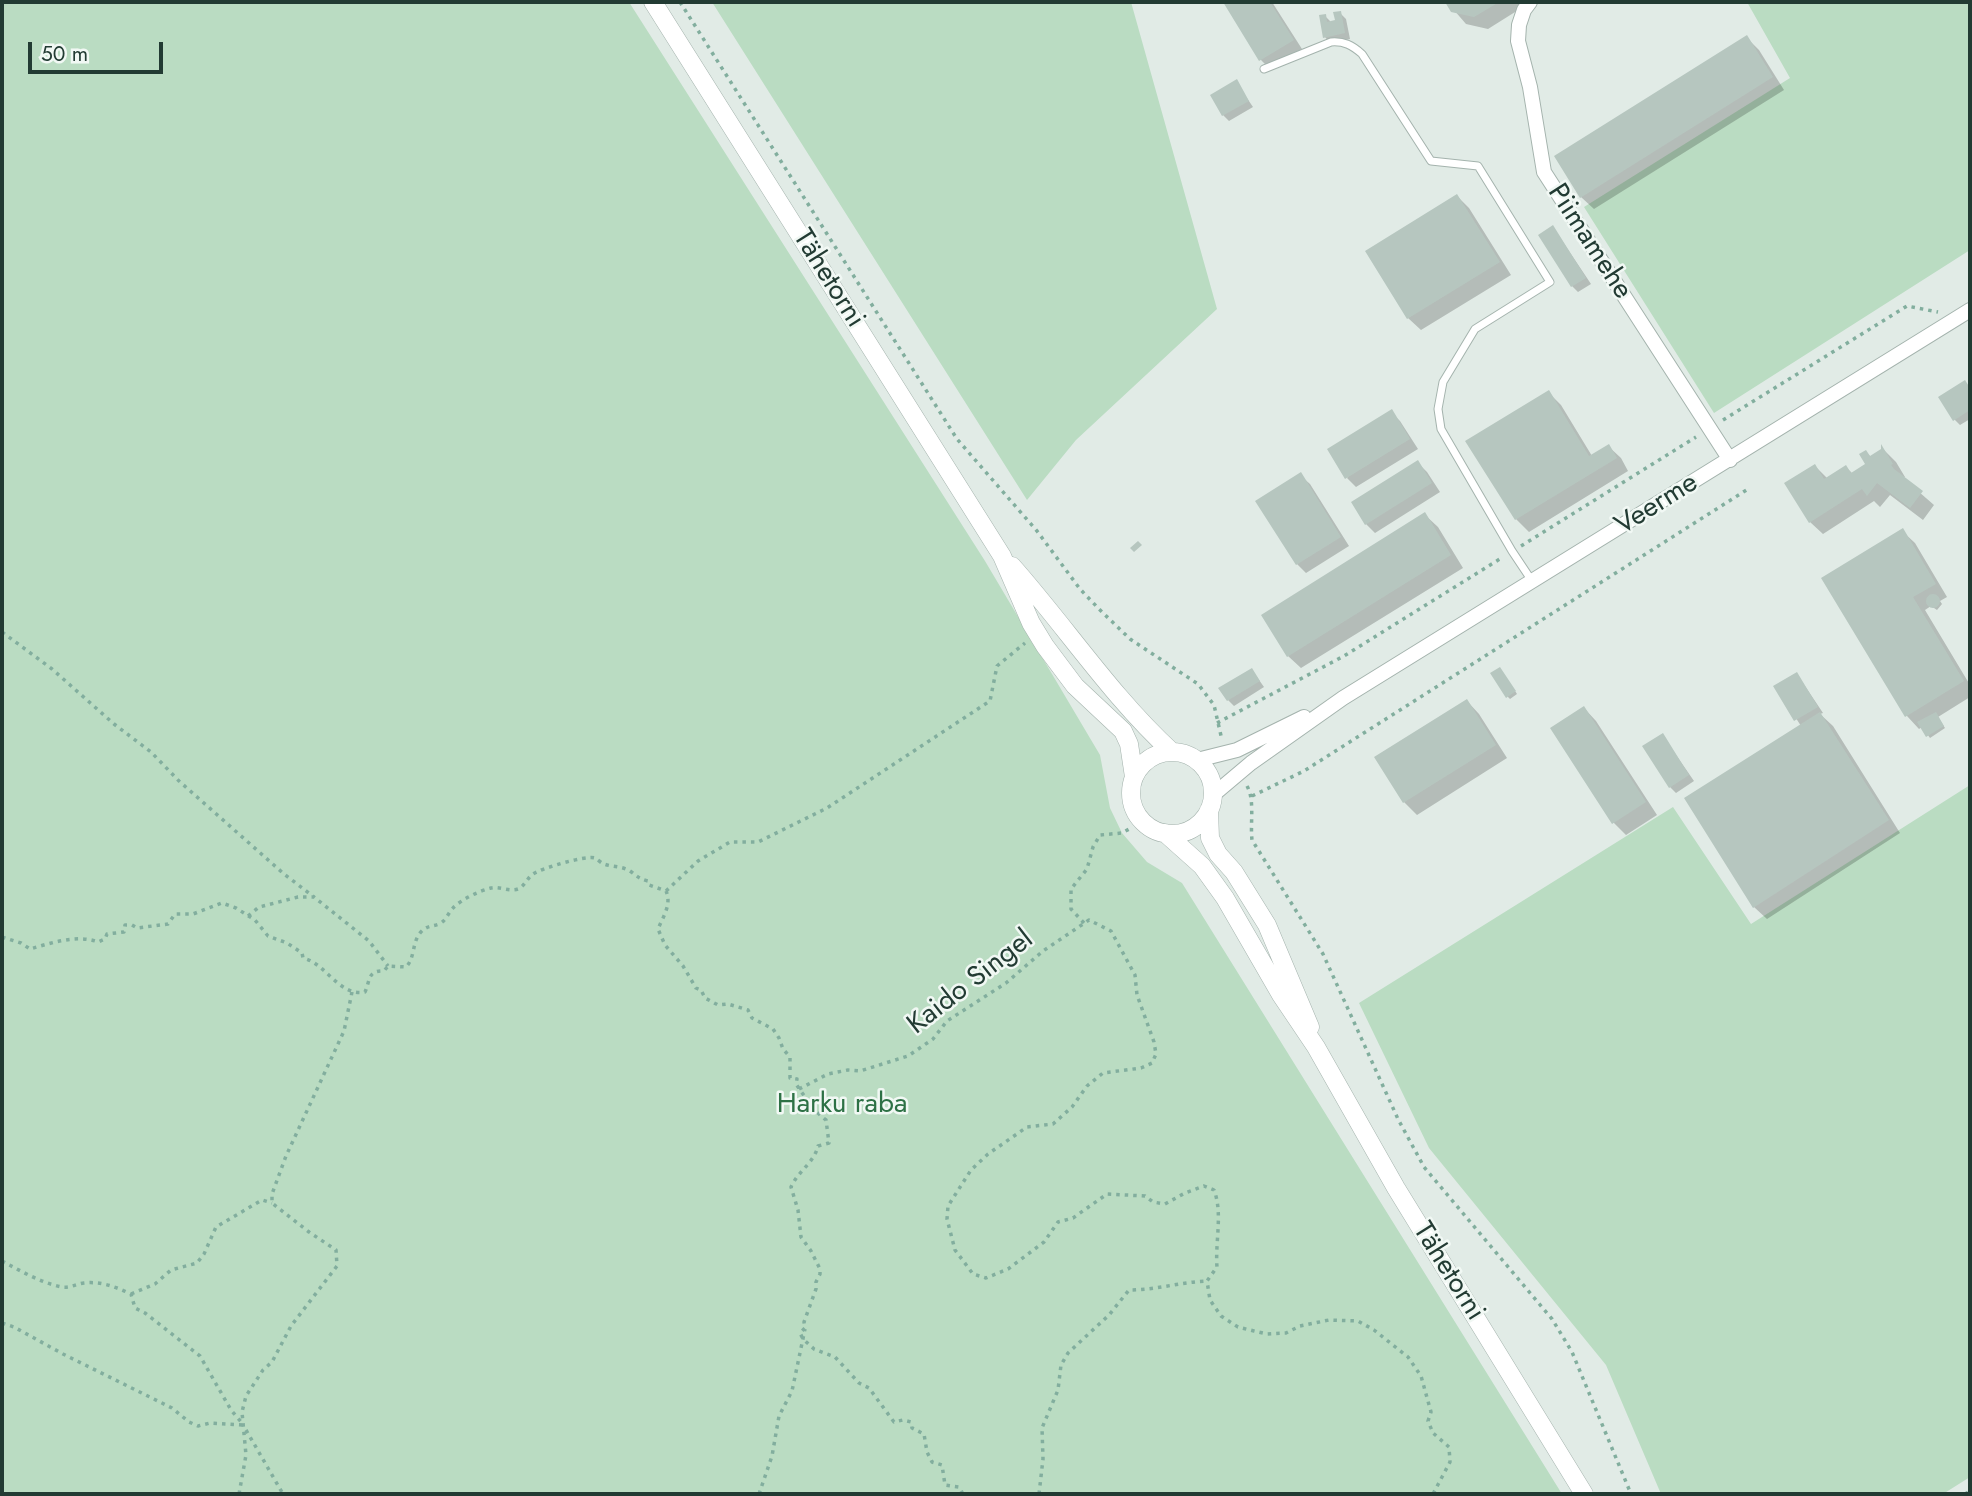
<!DOCTYPE html>
<html>
<head>
<meta charset="utf-8">
<style>
	body { margin:0 }
	#map { position:relative; width:1972px; height:1496px; overflow:hidden; background:#e1ebe6; font-family:Jost,sans-serif }
	canvas { display:block }
	.frame { position:absolute; inset:0; border:4px solid #223b33; pointer-events:none }
	.scale { position:absolute; left:28px; top:42px; width:135px; height:32px; box-sizing:border-box; border:4px solid #223b33; border-top:0; padding-left:9px; font-size:21px; line-height:24px; white-space:nowrap; color:#223b33; -webkit-text-stroke:5px #f1f8f4; paint-order:stroke }
</style>
</head>
<body>
<div id="map">
<canvas width="1972" height="1496"></canvas>
<div class="frame"></div>
<div class="scale">50 m</div>
</div>
<script>
const ctx = document.querySelector('canvas').getContext('2d');
ctx.lineJoin = 'round';
function paint(path, color) { ctx.fillStyle = color; ctx.fill(path, 'evenodd'); }
function strokePath(path, color, width, dash) { ctx.strokeStyle = color; ctx.lineWidth = width; ctx.lineCap = dash ? 'butt' : 'round'; ctx.setLineDash(dash || []); ctx.stroke(path); }
function label(font, color, halo, rows, align = 'center') {
  ctx.font = font + ' Jost,sans-serif'; ctx.lineWidth = 5; ctx.setLineDash([]); ctx.textBaseline = 'middle'; ctx.strokeStyle = halo; ctx.fillStyle = color; for (const [text, x, y, turn = 0] of rows) {
    ctx.save(); ctx.translate(x, y); ctx.rotate((+turn || 0) * Math.PI / 180); ctx.textAlign = isNaN(turn) ? turn : align; if (halo) ctx.strokeText(text, 0, 0); ctx.fillText(text, 0, 0); ctx.restore();
  }
}
const green = new Path2D(`
	M 2,2 L 629,2 L 985,561 L 1100,755 L 1110,808 L 1122,833 L 1147,862 L 1182,883 L 1562,1494 L 2,1494 Z
	M 712,2 L 1131,2 L 1217,309 L 1076,440 L 1027,500 Z
	M 1747,2 L 1970,2 L 1970,250 L 1714,413 L 1584,207 L 1790,78 Z
	M 1970,785 L 1970,1477 L 1943,1494 L 1661,1494 L 1606,1365 L 1429,1148 L 1359,1003 L 1673,807 L 1751,924 Z`);
const shadow = new Path2D(`
	M 1225,2 L 1272,2 L 1302,49 L 1270,69 L 1261,60 Z
	M 1447,2 L 1531,2 L 1488,29 L 1466,24 Z
	M 1340,13 L 1346,19 L 1350,39 L 1330,43 L 1325,37 L 1325,16 L 1332,23 L 1337,22 Z
	M 1746,37 L 1759,50 L 1784,90 L 1594,209 L 1581,197 Z
	M 1236,82 L 1253,107 L 1229,121 L 1223,115 Z
	M 1457,196 L 1469,208 L 1511,275 L 1421,330 L 1408,318 Z
	M 1553,227 L 1591,284 L 1578,292 L 1572,286 Z
	M 1965,383 L 1970,388 L 1970,419 L 1960,425 L 1954,419 Z
	M 1548,392 L 1561,405 L 1592,456 L 1608,446 L 1621,458 L 1628,471 L 1529,532 L 1516,519 L 1468,442 Z
	M 1391,412 L 1400,421 L 1418,449 L 1356,487 L 1347,478 Z
	M 1883,449 L 1896,462 L 1905,477 L 1903,478 L 1934,505 L 1923,520 L 1890,495 L 1880,507 L 1874,501 L 1823,534 L 1810,522 L 1815,466 L 1828,479 L 1846,467 L 1853,474 L 1867,465 L 1866,452 L 1871,457 Z
	M 1418,463 L 1427,472 L 1440,492 L 1375,533 L 1366,524 Z
	M 1300,475 L 1310,484 L 1349,546 L 1306,573 L 1297,564 Z
	M 1425,515 L 1438,527 L 1463,568 L 1301,668 L 1288,656 Z
	M 1902,531 L 1915,543 L 1947,597 L 1940,601 L 1942,604 L 1937,610 L 1931,606 L 1925,610 L 1970,685 L 1970,697 L 1938,717 L 1945,728 L 1930,738 L 1922,727 L 1919,729 L 1907,716 L 1823,579 Z
	M 1252,670 L 1264,687 L 1234,706 L 1228,700 Z
	M 1502,671 L 1517,694 L 1510,699 L 1508,697 Z
	M 1797,674 L 1823,713 L 1820,714 L 1833,726 L 1900,833 L 1767,919 L 1754,907 L 1801,726 L 1776,687 Z
	M 1467,701 L 1479,714 L 1507,758 L 1417,815 L 1404,802 L 1377,757 Z
	M 1584,708 L 1596,721 L 1657,815 L 1626,835 L 1613,822 Z
	M 1663,736 L 1694,781 L 1676,793 L 1670,787 Z`);
const building = new Path2D(`
	M 1223,2 L 1270,2 L 1294,40 L 1259,61 Z
	M 1445,2 L 1499,2 L 1474,17 L 1451,12 Z
	M 1341,11 L 1345,33 L 1323,38 L 1319,15 L 1326,14 L 1327,22 L 1335,20 L 1333,12 Z
	M 1747,35 L 1773,77 L 1580,198 L 1554,156 Z
	M 1237,79 L 1249,101 L 1222,116 L 1210,95 Z
	M 1457,194 L 1500,262 L 1407,319 L 1365,251 Z
	M 1553,225 L 1586,278 L 1571,287 L 1538,235 Z
	M 1965,380 L 1970,388 L 1970,410 L 1953,421 L 1938,397 Z
	M 1549,390 L 1589,456 L 1609,444 L 1617,458 L 1515,520 L 1465,441 Z
	M 1392,409 L 1410,439 L 1345,479 L 1327,449 Z
	M 1881,444 L 1893,464 L 1891,465 L 1894,469 L 1923,491 L 1910,508 L 1877,483 L 1867,496 L 1862,489 L 1809,523 L 1784,483 L 1815,464 L 1824,479 L 1846,465 L 1851,473 L 1865,464 L 1859,454 L 1866,450 L 1870,456 L 1881,449 Z
	M 1418,460 L 1432,483 L 1365,525 L 1351,502 Z
	M 1301,472 L 1341,537 L 1296,565 L 1255,501 Z
	M 1425,512 L 1451,555 L 1287,657 L 1261,615 Z
	M 1903,528 L 1936,584 L 1913,597 L 1964,681 L 1905,717 L 1821,578 Z
	M 1138,541 L 1142,545 L 1134,552 L 1130,548 Z
	M1926 601a7 7 0 1 1 14 0a7 7 0 1 1-14 0Z
	M 1500,667 L 1516,691 L 1506,698 L 1490,673 Z
	M 1252,668 L 1260,681 L 1227,701 L 1218,688 Z
	M 1797,672 L 1818,707 L 1794,721 L 1773,686 Z
	M 1467,699 L 1496,745 L 1403,803 L 1374,757 Z
	M 1584,706 L 1646,802 L 1612,824 L 1550,728 Z
	M 1820,712 L 1889,820 L 1753,908 L 1684,798 Z
	M 1936,712 L 1944,726 L 1926,737 L 1917,722 Z
	M 1663,733 L 1689,775 L 1669,788 L 1642,746 Z`);
const path = new Path2D(`
	M 680,2 L 957,439 L 1037,531 L 1080,589 L 1099,609 L 1130,639 L 1198,684 L 1214,705 L 1222,740
	M 1723,420 L 1907,306 L 1938,312
	M 1521,546 L 1696,437
	M 2,632 L 52,669 L 114,724 L 151,752 L 179,781 L 284,874 L 314,897
	M 1217,723 L 1344,656 L 1503,557
	M 1247,786 C 1255,800 1250,823 1252,840 L 1323,954 L 1398,1119 L 1424,1167 L 1552,1319 L 1572,1352 L 1631,1494
	M 1252,796 L 1304,771 L 1748,489
	M 666,891 L 698,861 L 730,842 L 758,842 L 827,808 L 990,701 L 997,666 L 1025,643
	M 248,916 L 259,907 L 275,903 L 298,897 L 314,897 L 369,941 L 388,966
	M 1084,923 L 1071,909 L 1071,889 L 1087,869 L 1093,847 L 1100,835 L 1122,833 L 1131,828
	M 2,937 L 21,943 L 30,949 C 51,943 77,934 98,942 L 105,939 L 107,934 L 124,932 L 125,925 L 132,925 L 137,928 L 168,924 L 175,914 L 193,914 L 222,903 L 236,908 L 255,920 L 268,936 L 287,943 L 302,953 L 303,958 C 326,963 339,997 365,992 C 370,982 367,970 384,971 L 388,966 L 406,967 C 415,958 412,943 420,933 C 427,925 431,927 439,924 C 446,921 448,913 453,908 C 462,899 479,891 491,888 C 500,886 509,892 518,889 C 525,886 527,878 533,874 C 542,868 586,855 595,858 C 597,859 601,863 604,864 C 612,867 622,866 630,871 C 637,876 639,879 648,881 L 649,885 L 666,891 C 672,904 663,917 658,929 L 665,945 L 683,966 L 696,988 L 701,990 L 705,998 L 718,1005 L 728,1004 L 748,1010 L 752,1018 L 773,1029 L 779,1038 L 783,1049 L 790,1057 L 790,1078 L 797,1079 L 796,1084 C 805,1097 814,1111 826,1120 L 829,1143 L 818,1146 C 814,1163 798,1171 791,1187 L 798,1210 L 801,1237 L 811,1251 L 820,1269 L 820,1274 L 816,1282 L 816,1289 L 804,1322 L 805,1328 L 800,1333 L 803,1339 L 814,1349 L 835,1357 L 859,1383 L 869,1388 L 894,1422 L 903,1420 L 911,1422 L 912,1428 L 924,1434 L 927,1452 L 932,1462 L 942,1465 L 945,1485 L 959,1487 L 963,1494
	M 799,1089 L 828,1074 L 848,1070 L 860,1071 L 908,1056 L 933,1039 L 947,1021 L 1006,983 L 1043,951 L 1089,920 L 1111,931 L 1135,975 L 1137,995 L 1154,1042 L 1156,1054 L 1152,1063 L 1141,1068 L 1103,1073 L 1087,1086 L 1072,1107 L 1053,1124 L 1027,1127 L 988,1154 L 971,1170 L 948,1206 L 947,1219 L 955,1250 L 973,1274 L 986,1278 L 1008,1269 L 1044,1242 L 1058,1222 L 1073,1218 L 1107,1194 L 1145,1196 L 1153,1202 L 1165,1204 L 1185,1193 L 1204,1186 L 1214,1190 C 1223,1213 1215,1242 1217,1267 L 1207,1281 L 1210,1300 L 1221,1316 L 1238,1327 L 1254,1331 L 1267,1334 L 1286,1333 L 1300,1326 L 1329,1320 L 1358,1321 L 1374,1330 L 1408,1357 L 1421,1376 L 1431,1412 L 1428,1421 L 1433,1433 L 1449,1447 L 1450,1462 L 1433,1494
	M 2,1261 C 21,1271 41,1283 62,1287 C 70,1288 76,1284 84,1283 C 101,1281 116,1287 131,1294 L 135,1308 L 145,1313 L 200,1356 L 231,1410 L 242,1423
	M 131,1294 L 155,1284 L 171,1270 L 197,1263 L 204,1254 L 216,1227 L 262,1200 L 272,1203
	M 2,1323 L 14,1327 L 63,1354 L 172,1408 L 189,1422 L 198,1426 L 210,1423 L 243,1425
	M 246,1430 L 283,1494
	M 239,1494 L 246,1455 L 242,1412 L 246,1396 L 263,1370 L 272,1362 L 291,1326 L 337,1266 L 336,1250 L 309,1232 L 272,1203 L 272,1194 L 286,1156 L 344,1031 L 352,992
	M 759,1494 L 772,1456 L 779,1416 L 792,1391 L 805,1329
	M 1039,1494 L 1043,1459 L 1042,1428 L 1058,1390 L 1061,1365 L 1068,1353 L 1109,1315 L 1129,1290 C 1156,1290 1181,1282 1207,1281
	M 1965,1494 L 1970,1491`);
const service = new Path2D(`
	M 1264,69 L 1331,42 C 1344,41 1352,45 1362,54 L 1431,161 L 1478,166 L 1550,282 L 1475,329 L 1443,382 L 1438,409 L 1441,429 L 1512,551 L 1532,581`);
const minor = new Path2D(`
	M 1530,2 L 1524,10 L 1519,25 L 1518,41 L 1530,87 L 1544,172 L 1730,460
	M 1197,760 L 1237,750 L 1304,717
	M 1213,795 L 1251,763 L 1343,698 L 1970,310`);
const tertiary = new Path2D(`
	M 653,2 L 1002,556 L 1031,623 L 1045,646 L 1075,686 L 1123,731 L 1129,744 L 1134,777
	M 1012,566 C 1066,627 1112,697 1172,752
	M1131 793a41 41 0 1 1 82 0a41 41 0 1 1-82 0Z
	M 1209,810 L 1210,838 L 1218,854 L 1234,872 L 1267,925 L 1310,1027
	M 1165,833 L 1202,866 L 1225,898 L 1281,995 L 1316,1047 L 1396,1188 L 1584,1494`);
const streetNames = [
	["Piimamehe",1589,242,57],
	["Tähetorni",828,279,58],
	["Veerme",1657,505,-32],
	["Kaido Singel",971,983,-38],
	["Tähetorni",1448,1272,58]
];
const parkNames = [
	["Harku raba",842,1105]
];
paint(green, '#badcc2');
paint(shadow, '#0003');
paint(building, '#b6c6bf');
strokePath(service, '#a4b3ad', 9);
strokePath(minor, '#a4b3ad', 16);
strokePath(tertiary, '#a4b3ad', 19);
strokePath(path, '#82ae9e', 3.5, [3.5, 5]);
strokePath(service, '#fff', 7);
strokePath(minor, '#fff', 14);
strokePath(tertiary, '#fff', 18);
label('28px', '#223b33', '#f1f8f4', streetNames);
label('28px', '#2d7145', '#f1f8f4', parkNames);
</script>
</body>
</html>
